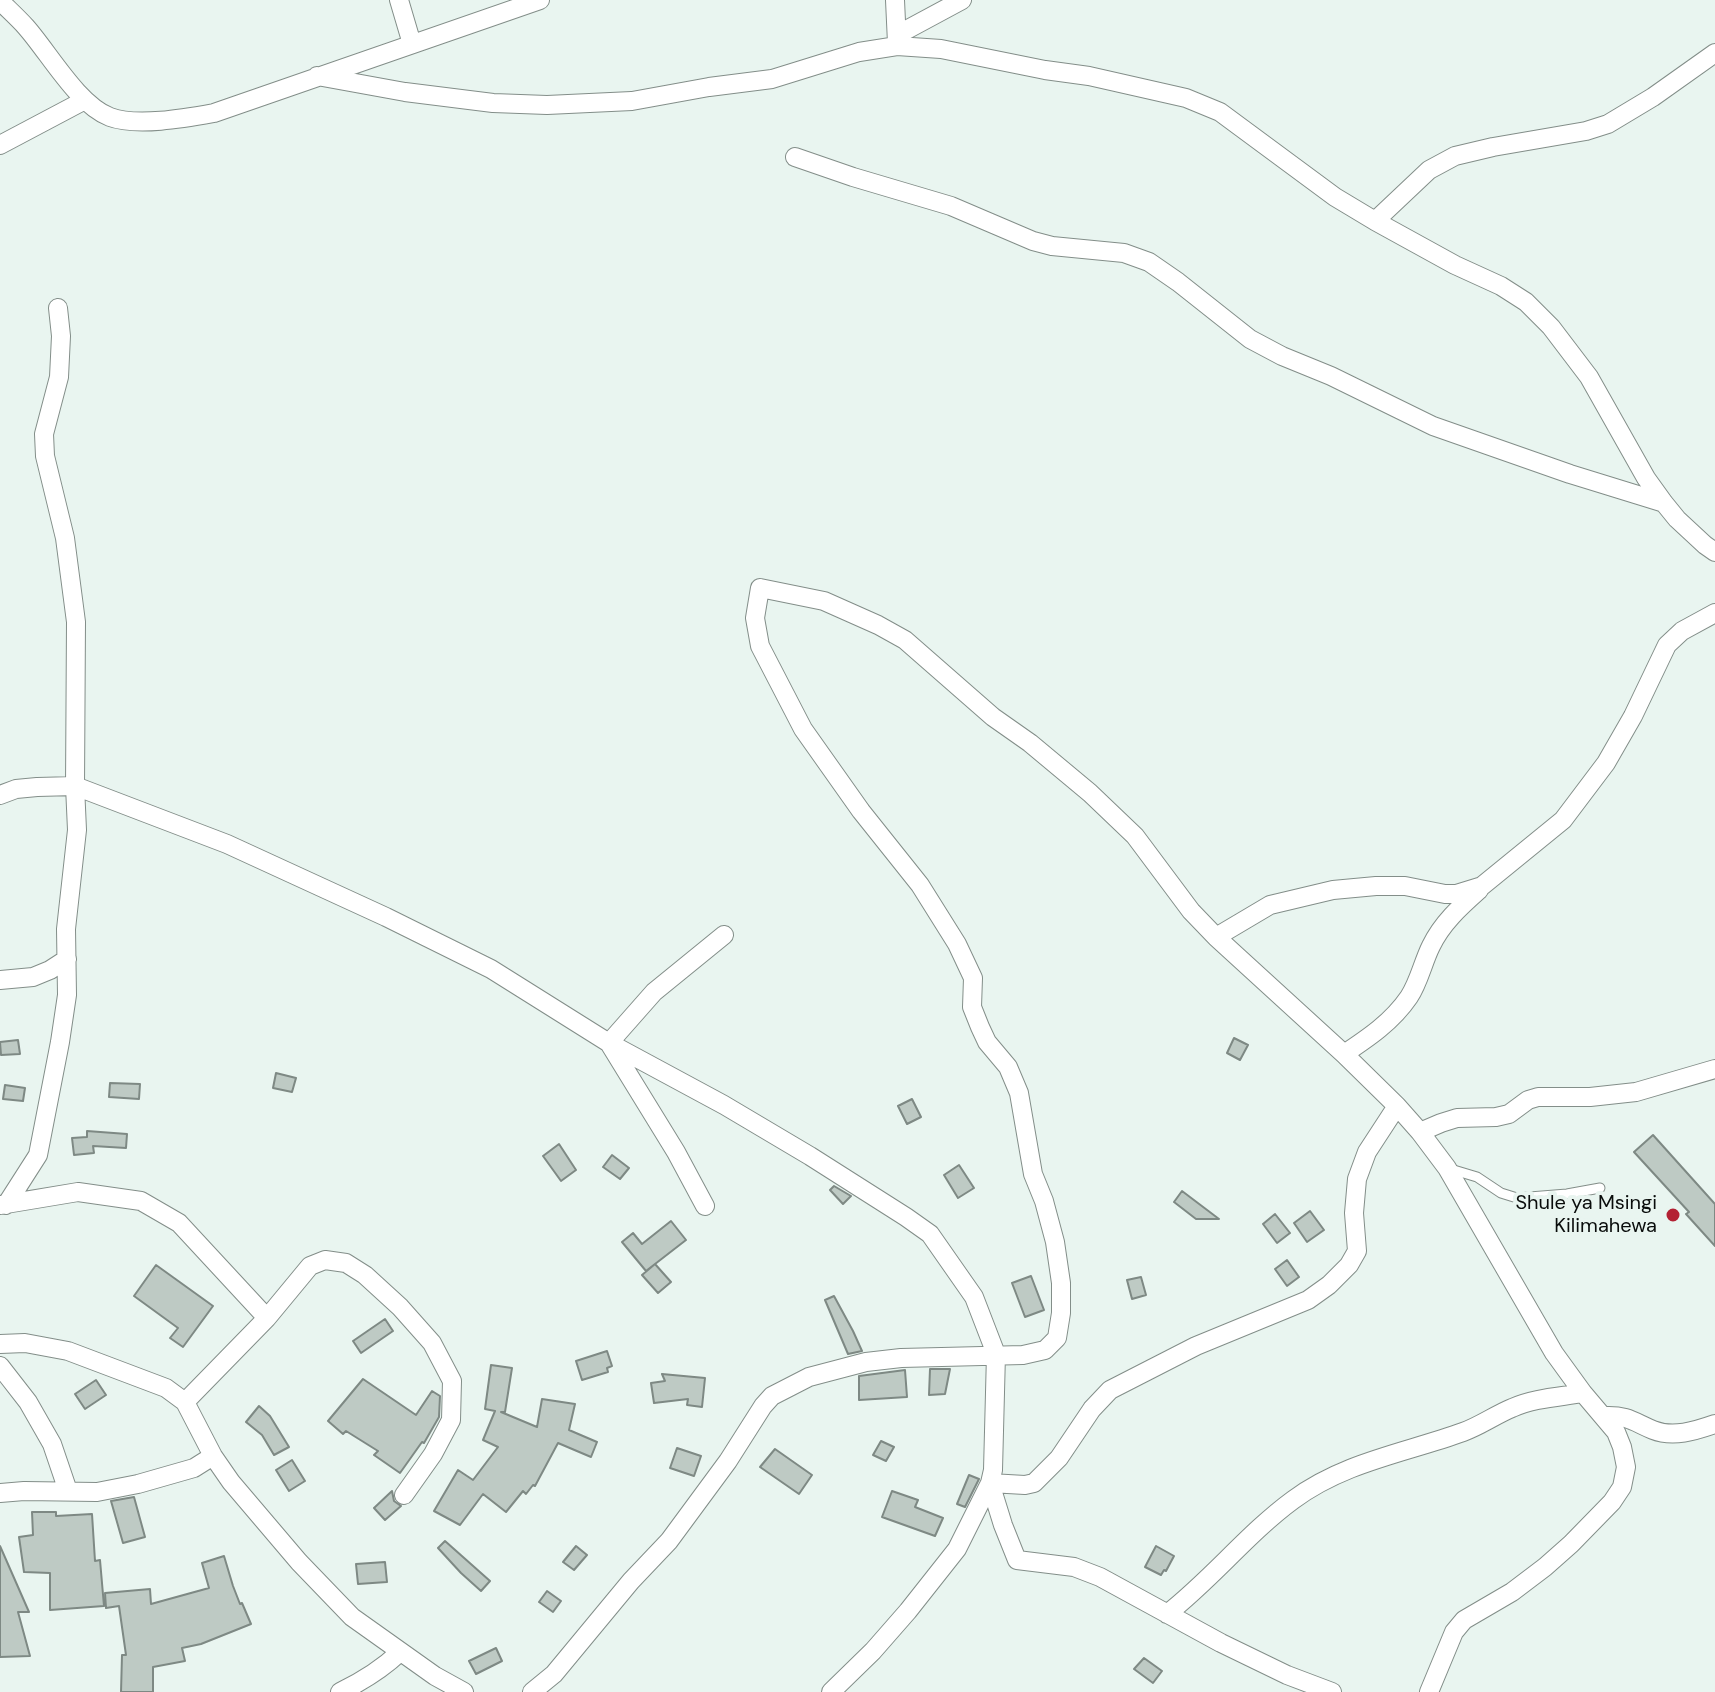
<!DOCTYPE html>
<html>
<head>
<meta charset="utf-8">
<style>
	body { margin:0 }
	canvas { display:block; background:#e9f5f0 }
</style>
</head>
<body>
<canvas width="1715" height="1692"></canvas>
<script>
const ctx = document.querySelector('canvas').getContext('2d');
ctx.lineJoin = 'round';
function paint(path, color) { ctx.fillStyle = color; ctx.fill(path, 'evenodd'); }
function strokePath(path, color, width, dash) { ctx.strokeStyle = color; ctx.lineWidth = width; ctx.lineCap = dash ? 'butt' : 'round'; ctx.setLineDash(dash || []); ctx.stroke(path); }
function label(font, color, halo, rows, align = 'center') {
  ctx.font = font + ' "DM Sans",sans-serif'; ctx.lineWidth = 8; ctx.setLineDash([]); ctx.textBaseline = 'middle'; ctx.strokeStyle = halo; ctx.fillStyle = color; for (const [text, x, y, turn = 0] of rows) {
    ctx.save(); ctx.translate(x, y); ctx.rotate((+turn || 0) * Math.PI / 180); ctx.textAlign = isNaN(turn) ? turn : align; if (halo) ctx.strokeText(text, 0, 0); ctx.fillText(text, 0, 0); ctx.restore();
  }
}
const building = new Path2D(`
	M 1234,1038 L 1248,1045 L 1240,1060 L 1227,1053 Z
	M 18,1040 L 20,1054 L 1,1055 L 0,1042 Z
	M 276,1073 L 296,1078 L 292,1092 L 273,1088 Z
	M 110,1083 L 140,1084 L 139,1099 L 109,1097 Z
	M 5,1085 L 25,1088 L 23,1101 L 3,1099 Z
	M 912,1099 L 921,1117 L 907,1124 L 898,1106 Z
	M 87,1131 L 127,1134 L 126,1148 L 93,1146 L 94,1153 L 74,1155 L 72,1138 L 87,1137 Z
	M 1653,1135 L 1715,1204 L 1715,1246 L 1686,1214 L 1689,1212 L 1634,1152 Z
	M 559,1144 L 576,1170 L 561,1181 L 543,1156 Z
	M 612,1155 L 629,1168 L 620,1179 L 603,1167 Z
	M 959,1165 L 974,1188 L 958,1198 L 944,1175 Z
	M 834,1186 L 851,1196 L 843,1204 L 830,1190 Z
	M 1182,1191 L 1219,1219 L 1196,1219 L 1174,1202 Z
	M 1310,1211 L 1324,1230 L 1307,1242 L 1294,1223 Z
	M 1275,1214 L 1290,1233 L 1277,1243 L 1263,1224 Z
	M 671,1221 L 686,1240 L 646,1271 L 622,1242 L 633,1233 L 642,1244 Z
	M 1287,1260 L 1299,1277 L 1287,1286 L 1275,1269 Z
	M 655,1264 L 671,1282 L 658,1293 L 642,1275 Z
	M 156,1265 L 213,1306 L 183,1347 L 170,1338 L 178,1328 L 134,1296 Z
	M 1031,1276 L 1044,1310 L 1025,1317 L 1012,1283 Z
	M 1141,1277 L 1146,1295 L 1132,1299 L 1127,1280 Z
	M 834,1296 L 853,1331 L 862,1351 L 848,1354 L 825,1300 Z
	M 385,1319 L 393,1331 L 361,1353 L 353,1341 Z
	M 607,1351 L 612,1366 L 607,1368 L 608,1372 L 582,1380 L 576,1361 Z
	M 491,1365 L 512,1368 L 505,1412 L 501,1412 L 537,1427 L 542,1399 L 575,1404 L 569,1430 L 597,1442 L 591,1457 L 558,1443 L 535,1486 L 533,1485 L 526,1494 L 523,1491 L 506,1512 L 483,1494 L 460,1525 L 434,1511 L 458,1470 L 473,1480 L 498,1447 L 483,1440 L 495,1411 L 485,1409 Z
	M 930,1369 L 950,1369 L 945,1394 L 929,1395 Z
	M 905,1370 L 907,1397 L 859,1400 L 859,1376 Z
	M 662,1374 L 705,1378 L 702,1407 L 687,1405 L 688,1399 L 654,1403 L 651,1383 L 665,1381 Z
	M 363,1379 L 416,1415 L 432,1391 L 440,1396 L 439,1417 L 424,1443 L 422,1442 L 400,1473 L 374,1455 L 378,1451 L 346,1431 L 343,1434 L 328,1421 Z
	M 96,1380 L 106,1395 L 85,1409 L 75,1394 Z
	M 259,1406 L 270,1416 L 289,1447 L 274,1455 L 262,1435 L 246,1422 Z
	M 881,1441 L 894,1447 L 886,1461 L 873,1455 Z
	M 677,1448 L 701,1456 L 694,1476 L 670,1468 Z
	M 775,1449 L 812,1475 L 799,1494 L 760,1467 Z
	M 292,1460 L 305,1481 L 289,1491 L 276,1470 Z
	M 969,1475 L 979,1479 L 965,1507 L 957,1504 Z
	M 392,1491 L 394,1501 L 401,1506 L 385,1520 L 374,1508 Z
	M 892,1491 L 918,1500 L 915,1507 L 943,1518 L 935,1536 L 882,1517 Z
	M 134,1497 L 145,1537 L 123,1543 L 111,1501 Z
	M 32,1512 L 56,1512 L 56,1516 L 92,1514 L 95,1561 L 100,1560 L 104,1606 L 50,1610 L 50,1573 L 24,1572 L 19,1537 L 33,1535 Z
	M 445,1541 L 490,1581 L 481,1591 L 461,1573 L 438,1548 Z
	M 0,1546 L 29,1612 L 18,1612 L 30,1656 L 0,1657 Z
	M 576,1546 L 587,1555 L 574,1570 L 563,1562 Z
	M 1156,1546 L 1174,1556 L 1166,1571 L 1164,1570 L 1161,1575 L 1145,1567 Z
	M 224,1556 L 233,1586 L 240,1604 L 242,1603 L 251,1624 L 201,1644 L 182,1648 L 185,1661 L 153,1667 L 153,1692 L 121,1692 L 122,1655 L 126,1655 L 119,1606 L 106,1608 L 105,1593 L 150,1589 L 151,1604 L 209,1588 L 202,1563 Z
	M 385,1562 L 387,1582 L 358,1584 L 356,1564 Z
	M 547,1591 L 561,1601 L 553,1612 L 539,1602 Z
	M 496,1648 L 502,1661 L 476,1674 L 469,1661 Z
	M 1144,1658 L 1162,1671 L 1153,1683 L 1134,1669 Z`);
const lane = new Path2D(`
	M 1447,1168 L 1477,1177 L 1501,1193 L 1517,1198 L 1567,1194 L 1600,1188`);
const street = new Path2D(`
	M 399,0 L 412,44
	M 895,0 L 897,43
	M 0,1 C 9,10 18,18 26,27 C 49,53 78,105 110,117 C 137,127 186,118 214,113 L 540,0
	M 897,35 L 962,0
	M 317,76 L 405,92 L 493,103 L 547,105 L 632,101 L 709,87 L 772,79 L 859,52 L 897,46 L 941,49 L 1045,70 L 1089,76 L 1186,98 L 1220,112 L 1335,197 L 1375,221 L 1455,265 L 1501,286 L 1526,302 L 1551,327 L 1589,377 L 1646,478 L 1664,503 L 1677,519 L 1705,545 L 1715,552
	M 0,145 L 85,100
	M 795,157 L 853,177 L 951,206 L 1033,241 L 1052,246 L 1124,253 L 1149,262 L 1178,282 L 1250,339 L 1282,356 L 1331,376 L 1433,426 L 1570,474 L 1664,503
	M 1375,221 L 1429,170 L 1455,156 L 1493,147 L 1586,131 L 1608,124 L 1653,97 L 1715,53
	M 0,795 L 16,789 L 37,787 L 75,786 L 227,844 L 386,917 L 491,969 L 609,1043 L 724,1105 L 810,1156 L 906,1217 L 930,1234 L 974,1297 L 996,1354 L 993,1470 L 990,1483 L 957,1549 L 908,1611 L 873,1651 L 831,1692
	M 1216,937 L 1270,905 L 1333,890 L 1376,886 L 1405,886 L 1445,894 L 1456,894 L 1482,886 L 1563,820 L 1606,763 L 1633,716 L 1667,645 L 1682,631 L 1715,613
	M 0,980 L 33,977 L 50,970 L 67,959
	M 1344,1054 C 1368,1038 1392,1022 1409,997 C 1419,982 1423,962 1431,946 C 1442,923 1460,907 1479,890
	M 1420,1132 L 1441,1123 L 1457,1118 L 1496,1117 L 1509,1114 L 1528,1100 L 1538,1097 L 1590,1097 L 1636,1092 L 1715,1069
	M 0,1205 L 78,1192 L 141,1201 L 179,1223 L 267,1318
	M 6,1205 L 38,1155 L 60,1042 L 67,995 L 66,929 L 77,830 L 75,786 L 76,622 L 65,538 L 45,456 L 44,434 L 59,377 L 61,336 L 58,308
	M 705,1206 L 676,1152 L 609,1043 L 654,992 L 724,935
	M 0,1344 L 25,1343 L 68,1351 L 166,1388 L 185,1402 L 213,1456 L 231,1482 L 299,1562 L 352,1617 L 435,1676 L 464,1692
	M 0,1366 L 28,1402 L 52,1444 L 68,1491
	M 185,1402 L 267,1318 L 310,1266 L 325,1260 L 346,1263 L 365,1275 L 400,1307 L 432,1343 L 452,1381 L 451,1420 L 433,1454 L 404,1495
	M 1605,1416 C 1627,1415 1634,1422 1653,1430 C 1673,1438 1695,1431 1715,1424
	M 0,1493 L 24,1491 L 97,1492 L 138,1484 L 194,1468 L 213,1456
	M 1167,1614 C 1212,1579 1248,1533 1293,1500 C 1344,1462 1405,1453 1463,1432 C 1480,1426 1495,1415 1512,1408 C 1534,1398 1560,1397 1583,1393
	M 340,1692 C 363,1681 382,1669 400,1652
	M 532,1692 L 554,1674 L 631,1581 L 669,1541 L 728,1461 L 763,1406 L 772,1396 L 809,1377 L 866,1362 L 901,1358 L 1023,1355 L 1045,1350 L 1057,1338 L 1061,1313 L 1061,1283 L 1055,1242 L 1044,1201 L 1033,1174 L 1019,1093 L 1008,1067 L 987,1042 L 980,1027 L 972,1007 L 973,978 L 957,944 L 920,885 L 861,811 L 803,729 L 760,646 L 755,618 L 760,588 L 824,601 L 878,625 L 905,640 L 993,717 L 1030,743 L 1090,793 L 1135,836 L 1191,911 L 1216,937 L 1344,1054 L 1397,1106 L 1420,1132 L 1447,1168 L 1554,1353 L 1583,1393 L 1616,1432 L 1622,1447 L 1626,1467 L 1622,1487 L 1612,1502 L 1571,1544 L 1545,1567 L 1512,1592 L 1464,1620 L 1454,1632 L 1429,1692
	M 1332,1692 L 1287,1675 L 1221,1643 L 1100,1577 L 1074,1567 L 1017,1560 L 1003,1525 L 990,1483 L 1025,1485 L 1034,1483 L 1059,1458 L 1092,1409 L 1110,1390 L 1196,1346 L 1308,1300 L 1329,1285 L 1349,1265 L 1357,1251 L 1354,1213 L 1357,1179 L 1367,1152 L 1397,1106`);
const markers = [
	[1673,1215,8,"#b32133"]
];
const poiNames = [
	["Shule ya Msingi",1657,1204],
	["Kilimahewa",1657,1227]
];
paint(building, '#becac4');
strokePath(building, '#7e8984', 2);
strokePath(lane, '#838e89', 11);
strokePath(street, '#838e89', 20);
strokePath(lane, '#fff', 9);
strokePath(street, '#fff', 18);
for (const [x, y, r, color] of markers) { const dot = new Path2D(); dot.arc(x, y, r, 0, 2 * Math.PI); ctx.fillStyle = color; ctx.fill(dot); strokePath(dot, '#e9f5f0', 3); }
label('20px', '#090c0b', '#e9f5f0', poiNames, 'right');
</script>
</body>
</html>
